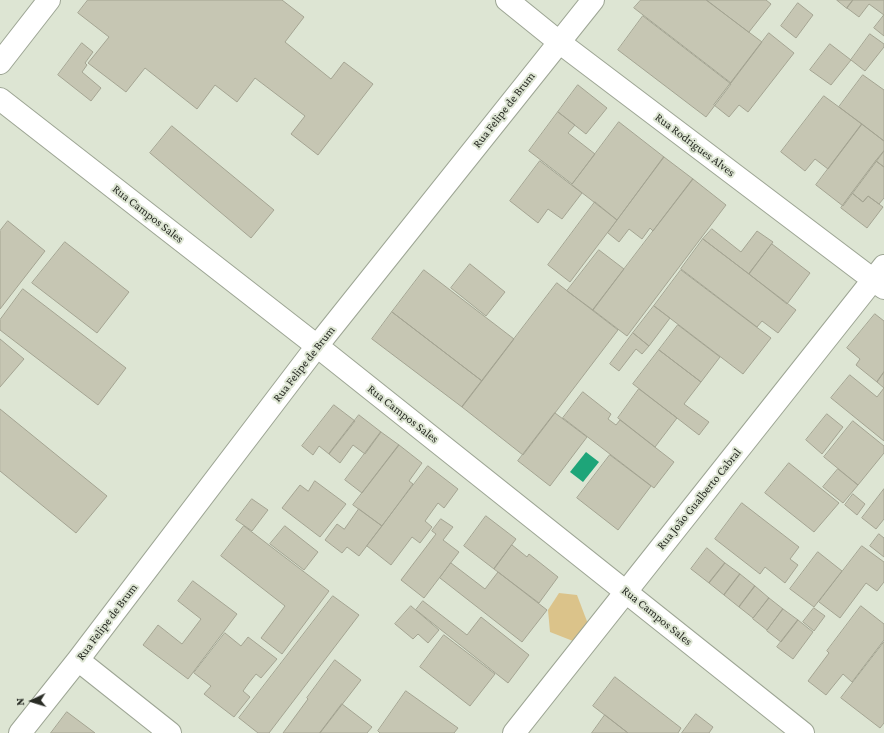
<!DOCTYPE html>
<html>
<head>
<meta charset="utf-8">
<style>
	body { margin:0 }
	#map { position:relative; width:884px; height:733px; overflow:hidden; background:#dde5d3; font-family:"Crimson Pro",serif }
	canvas { display:block }
	.north { position:absolute; left:12px; top:681px; width:40px; height:40px; -webkit-text-stroke:3px #dde5d3; paint-order:stroke; rotate:266deg; font-size:11px; font-weight:700; line-height:16px; text-align:center; color:#292c25 }
	.north::after { content:''; display:block; margin:auto; width:14px; height:18px; background:#292c25; clip-path:polygon(50% 0,100% 100%,50% 72%,0 100%) }
</style>
</head>
<body>
<div id="map">
<canvas width="884" height="733"></canvas>
<div class="north">N</div>
</div>
<script>
const ctx = document.querySelector('canvas').getContext('2d');
ctx.lineJoin = 'round';
function paint(path, color) { ctx.fillStyle = color; ctx.fill(path, 'evenodd'); }
function strokePath(path, color, width, dash) { ctx.strokeStyle = color; ctx.lineWidth = width; ctx.lineCap = dash ? 'butt' : 'round'; ctx.setLineDash(dash || []); ctx.stroke(path); }
function label(font, color, halo, rows, align = 'center') {
  ctx.font = font + ' "Crimson Pro",serif'; ctx.lineWidth = 4; ctx.setLineDash([]); ctx.textBaseline = 'middle'; ctx.strokeStyle = halo; ctx.fillStyle = color; for (const [text, x, y, turn = 0] of rows) {
    ctx.save(); ctx.translate(x, y); ctx.rotate((+turn || 0) * Math.PI / 180); ctx.textAlign = isNaN(turn) ? turn : align; if (halo) ctx.strokeText(text, 0, 0); ctx.fillText(text, 0, 0); ctx.restore();
  }
}
const green = new Path2D(`
	M 559,593 L 577,595 L 588,624 L 573,641 L 550,632 L 548,610 Z`);
const water = new Path2D(`
	M 586,452 L 599,462 L 583,482 L 570,472 Z`);
const building = new Path2D(`
	M 88,0 L 282,0 L 304,17 L 285,42 L 331,79 L 344,62 L 373,84 L 318,155 L 291,134 L 305,116 L 255,78 L 237,102 L 215,85 L 197,109 L 145,68 L 126,92 L 88,63 L 109,37 L 78,13 Z
	M 641,0 L 706,0 L 762,42 L 731,83 L 634,8 Z
	M 707,0 L 766,0 L 771,4 L 749,32 Z
	M 837,0 L 853,0 L 847,8 Z
	M 853,0 L 884,0 L 884,15 L 869,4 L 859,17 L 847,8 Z
	M 798,3 L 813,15 L 796,38 L 781,26 Z
	M 884,15 L 884,36 L 874,28 Z
	M 643,16 L 731,84 L 706,117 L 618,50 Z
	M 769,33 L 794,53 L 748,112 L 739,105 L 729,117 L 714,105 Z
	M 870,34 L 884,44 L 884,47 L 865,71 L 851,60 Z
	M 82,43 L 93,52 L 85,63 L 87,65 L 82,72 L 101,88 L 91,101 L 58,75 Z
	M 830,44 L 851,60 L 831,85 L 810,70 Z
	M 863,75 L 884,90 L 884,141 L 839,107 Z
	M 578,85 L 607,108 L 586,134 L 558,112 Z
	M 824,96 L 862,124 L 828,169 L 815,159 L 805,171 L 781,152 Z
	M 558,112 L 575,125 L 568,133 L 595,154 L 572,184 L 529,151 Z
	M 619,122 L 664,157 L 617,220 L 572,185 Z
	M 862,124 L 884,141 L 884,151 L 843,206 L 816,185 Z
	M 172,126 L 274,210 L 251,238 L 150,153 Z
	M 884,151 L 884,167 L 876,161 Z
	M 664,157 L 693,179 L 653,231 L 650,228 L 642,239 L 629,229 L 619,242 L 608,233 Z
	M 540,161 L 582,193 L 562,219 L 548,209 L 538,223 L 510,201 Z
	M 876,161 L 884,167 L 884,198 L 879,204 L 868,196 L 863,202 L 852,193 Z
	M 693,179 L 726,205 L 627,336 L 593,310 Z
	M 852,193 L 863,202 L 868,196 L 883,207 L 867,228 L 841,208 Z
	M 595,202 L 617,220 L 570,282 L 548,265 Z
	M 8,221 L 45,251 L 0,309 L 0,231 Z
	M 712,229 L 741,252 L 757,231 L 773,242 L 749,274 L 703,239 Z
	M 703,239 L 796,310 L 778,333 L 762,321 L 757,327 L 681,269 Z
	M 65,242 L 129,292 L 97,333 L 32,283 Z
	M 772,244 L 810,273 L 787,304 L 749,274 Z
	M 599,250 L 624,269 L 593,310 L 567,291 Z
	M 470,264 L 505,292 L 486,316 L 451,288 Z
	M 424,270 L 514,339 L 482,381 L 392,312 Z
	M 681,270 L 771,338 L 743,374 L 654,306 Z
	M 557,283 L 618,330 L 523,455 L 462,407 Z
	M 23,289 L 126,368 L 98,405 L 0,330 L 0,320 Z
	M 654,306 L 670,318 L 649,346 L 633,333 Z
	M 392,312 L 482,381 L 462,407 L 372,339 Z
	M 875,314 L 884,321 L 884,372 L 877,382 L 856,365 L 860,359 L 847,348 Z
	M 678,325 L 720,357 L 701,382 L 659,350 Z
	M 633,333 L 649,346 L 642,354 L 636,349 L 619,371 L 610,364 Z
	M 0,339 L 24,359 L 0,387 Z
	M 659,350 L 701,382 L 684,404 L 709,422 L 699,435 L 633,384 Z
	M 884,372 L 884,388 L 877,382 Z
	M 850,375 L 877,397 L 884,388 L 884,441 L 831,398 Z
	M 639,389 L 677,418 L 655,447 L 618,418 Z
	M 583,392 L 611,414 L 608,419 L 616,425 L 620,420 L 674,462 L 654,488 L 563,418 Z
	M 334,405 L 355,421 L 329,454 L 319,446 L 313,455 L 302,446 Z
	M 0,409 L 107,496 L 76,533 L 0,471 Z
	M 555,413 L 587,437 L 550,486 L 518,461 Z
	M 827,414 L 843,427 L 822,454 L 806,440 Z
	M 359,415 L 381,432 L 365,454 L 353,445 L 340,463 L 329,454 Z
	M 853,421 L 884,446 L 884,453 L 858,485 L 824,457 Z
	M 381,432 L 399,445 L 362,493 L 345,480 Z
	M 399,445 L 422,463 L 409,481 L 413,484 L 382,526 L 353,505 Z
	M 610,455 L 651,486 L 618,530 L 577,498 Z
	M 789,463 L 839,503 L 814,532 L 765,493 Z
	M 428,466 L 458,489 L 444,508 L 438,503 L 425,521 L 432,527 L 420,543 L 412,537 L 391,565 L 367,546 Z
	M 838,469 L 858,485 L 843,503 L 823,487 Z
	M 315,481 L 346,504 L 320,537 L 282,508 L 300,485 L 308,491 Z
	M 884,489 L 884,519 L 876,529 L 862,518 Z
	M 853,494 L 865,504 L 857,515 L 845,505 Z
	M 252,499 L 268,510 L 252,531 L 236,520 Z
	M 742,503 L 799,547 L 790,559 L 798,565 L 785,583 L 765,567 L 760,574 L 715,539 Z
	M 359,509 L 382,526 L 359,556 L 347,547 L 342,553 L 325,540 L 337,524 L 344,529 Z
	M 486,516 L 516,539 L 494,569 L 464,546 Z
	M 441,519 L 453,527 L 443,540 L 459,552 L 424,598 L 401,580 L 436,534 L 432,531 Z
	M 244,526 L 329,591 L 282,654 L 261,638 L 285,606 L 221,556 Z
	M 285,526 L 318,552 L 304,570 L 270,544 Z
	M 879,534 L 884,538 L 884,557 L 870,546 Z
	M 512,545 L 527,557 L 529,554 L 558,577 L 539,603 L 494,569 Z
	M 862,546 L 884,562 L 884,582 L 877,591 L 866,583 L 840,618 L 819,602 Z
	M 707,548 L 725,563 L 709,583 L 691,569 Z
	M 818,552 L 842,571 L 814,607 L 790,589 Z
	M 451,563 L 485,589 L 498,572 L 547,610 L 522,642 L 440,578 Z
	M 725,563 L 740,574 L 724,595 L 709,583 Z
	M 740,574 L 755,586 L 739,607 L 724,595 Z
	M 193,581 L 237,614 L 188,679 L 143,645 L 158,625 L 182,644 L 201,619 L 178,601 Z
	M 755,586 L 769,598 L 753,618 L 739,607 Z
	M 333,596 L 359,615 L 269,733 L 258,733 L 239,718 Z
	M 769,598 L 783,609 L 767,630 L 753,619 Z
	M 423,601 L 467,635 L 481,617 L 529,655 L 508,683 L 416,610 Z
	M 411,606 L 439,630 L 428,643 L 418,634 L 413,639 L 395,624 Z
	M 861,606 L 884,624 L 884,640 L 852,682 L 843,674 L 826,695 L 808,681 L 829,653 L 827,651 Z
	M 814,608 L 825,616 L 814,631 L 803,622 Z
	M 783,609 L 798,620 L 781,642 L 767,631 Z
	M 798,620 L 813,632 L 793,659 L 777,647 Z
	M 225,633 L 241,646 L 248,637 L 277,659 L 261,678 L 256,674 L 248,684 L 243,691 L 250,697 L 234,717 L 204,694 L 211,686 L 194,673 Z
	M 444,635 L 495,674 L 470,706 L 420,667 Z
	M 884,642 L 884,723 L 880,728 L 841,698 Z
	M 335,660 L 361,680 L 320,733 L 283,733 L 308,699 L 307,698 Z
	M 615,677 L 681,728 L 678,733 L 628,733 L 593,706 Z
	M 406,691 L 458,728 L 454,733 L 380,733 L 378,731 Z
	M 342,704 L 372,727 L 367,733 L 320,733 Z
	M 67,712 L 95,733 L 51,733 Z
	M 696,714 L 713,727 L 709,733 L 682,733 Z
	M 605,715 L 628,733 L 592,733 Z`);
const minor = new Path2D(`
	M 507,0 L 559,42 L 884,288
	M 0,63 L 49,0
	M 0,99 L 317,346 L 803,733
	M 78,660 L 170,733
	M 20,733 L 78,660 L 317,346 L 593,0
	M 514,733 L 884,266`);
const streetNames = [
	["Rua Felipe de Brum",504,110,-52],
	["Rua Rodrigues Alves",695,145,37],
	["Rua Campos Sales",148,214,38],
	["Rua Felipe de Brum",304,364,-52],
	["Rua Campos Sales",403,414,38],
	["Rua João Gualberto Cabral",699,499,-51],
	["Rua Campos Sales",657,616,39],
	["Rua Felipe de Brum",107,622,-53]
];
paint(green, '#dbc38a');
paint(water, '#1ea579');
paint(building, '#c6c6b3');
strokePath(building, '#a4a492', 1);
strokePath(minor, '#9da594', 24);
strokePath(minor, '#fff', 22);
label('12px', '#292c25', '#dde5d3', streetNames);
</script>
</body>
</html>
